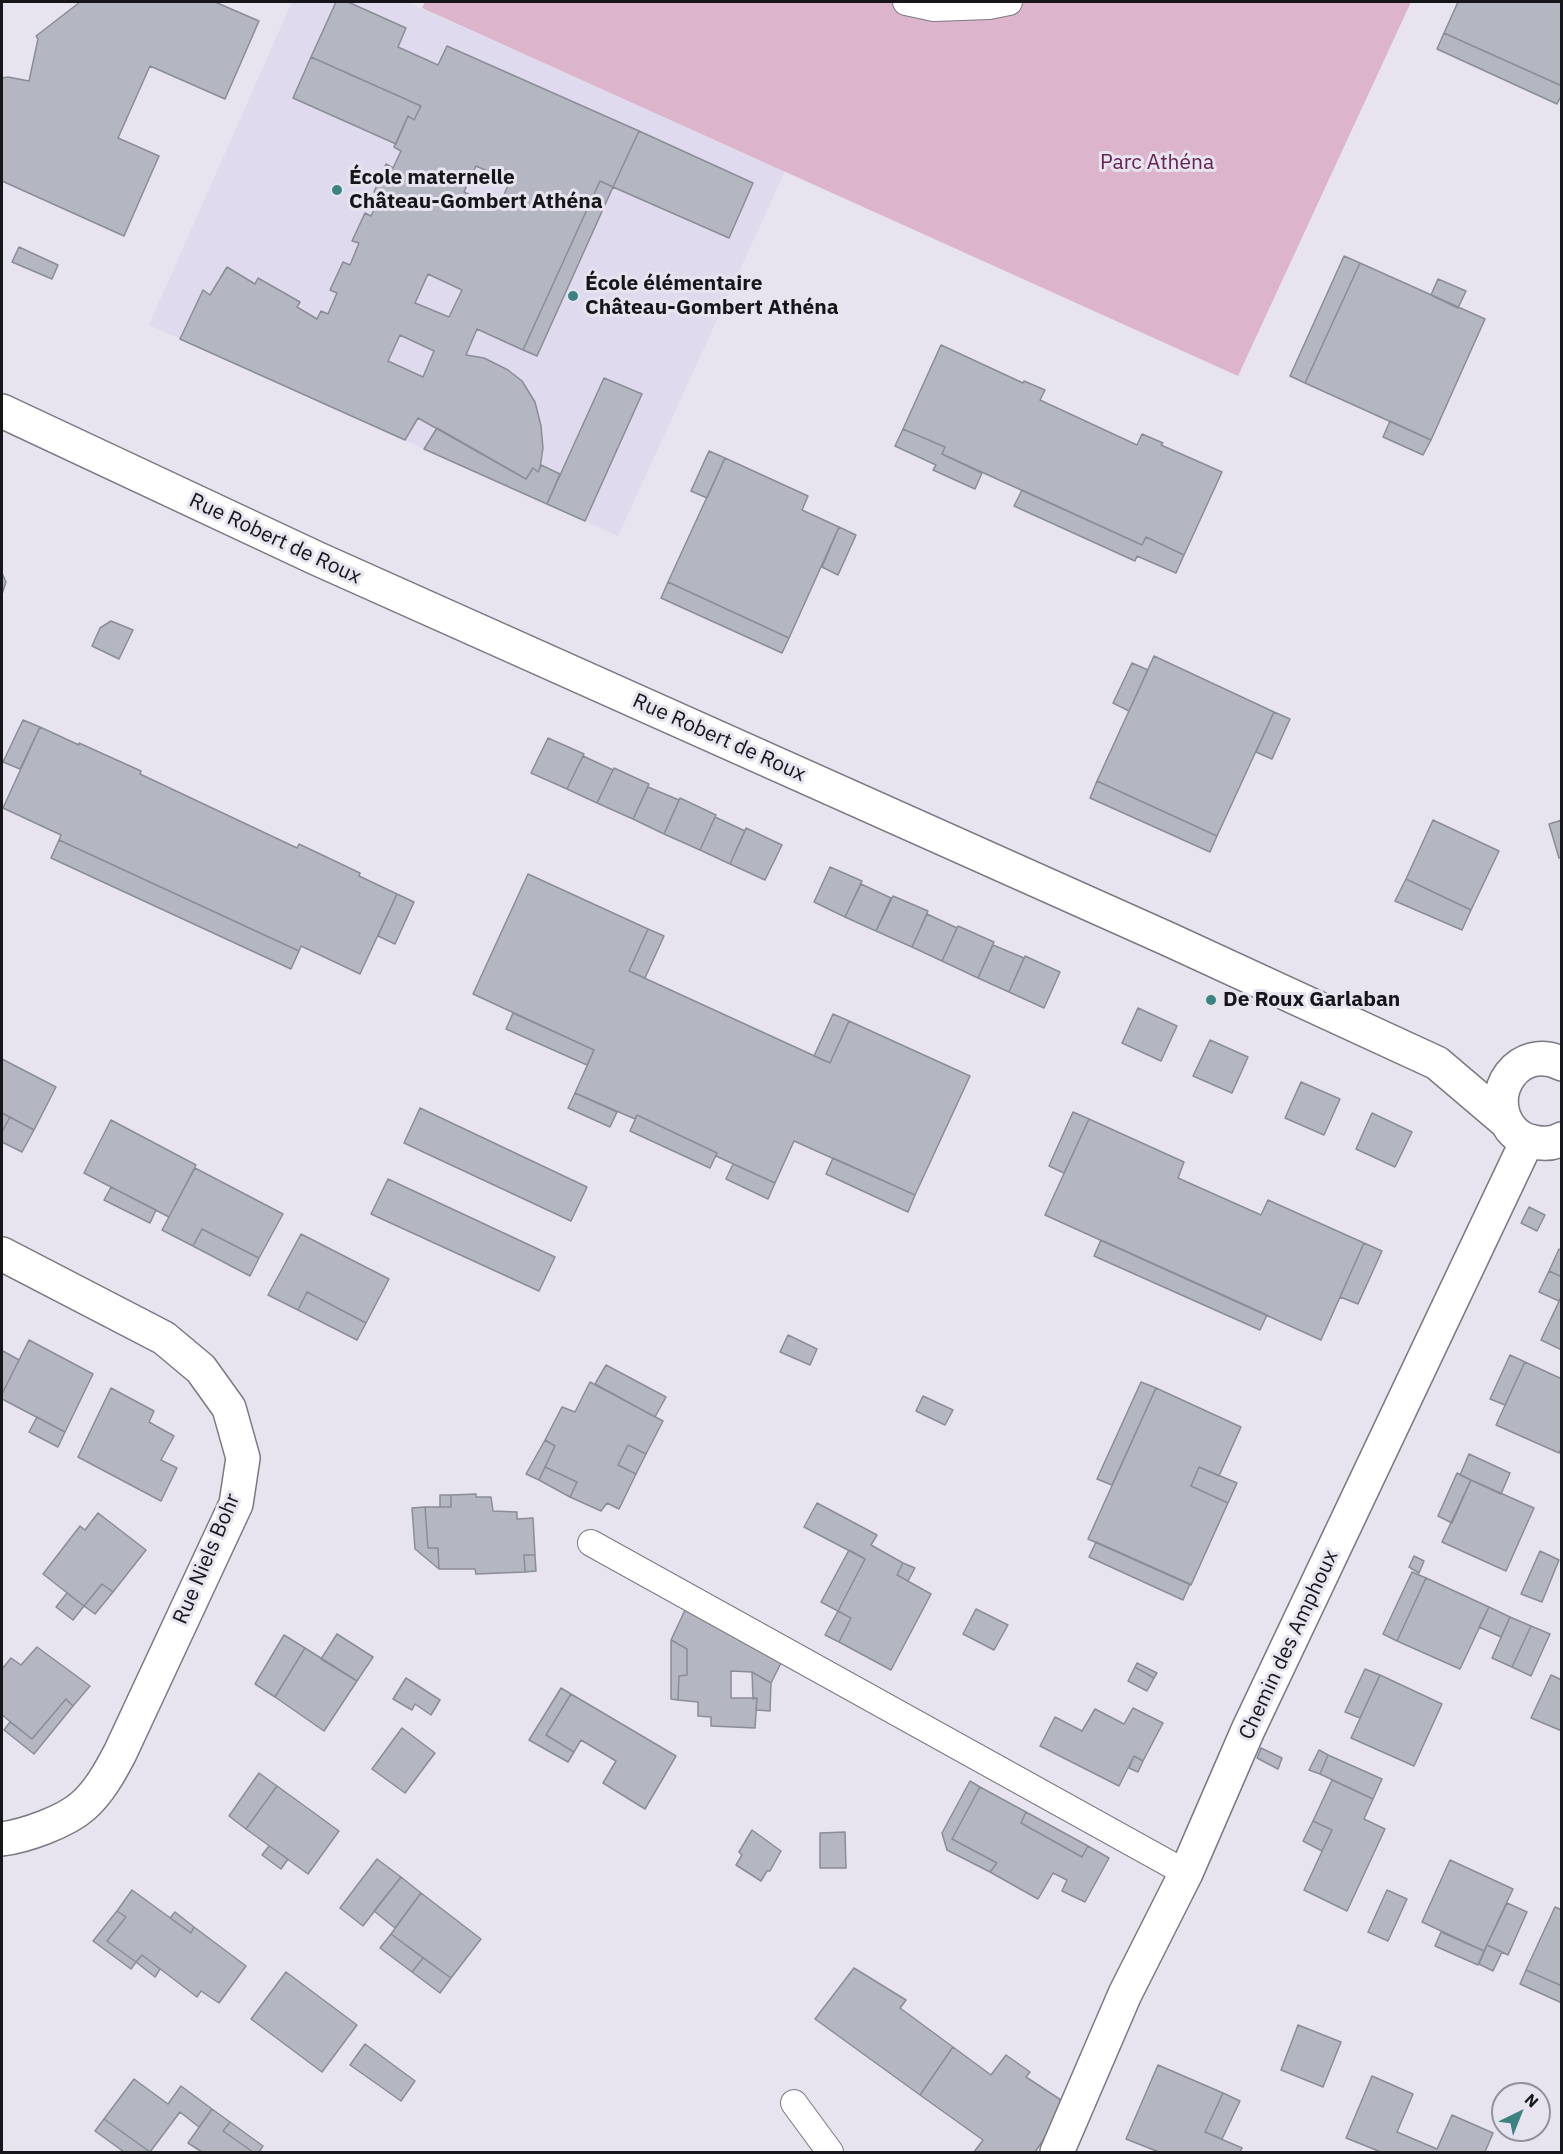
<!DOCTYPE html>
<html>
<head>
<meta charset="utf-8">
<style>
	body { margin:0 }
	#map { position:relative; width:1563px; height:2154px; overflow:hidden; background:#e7e4ef; font-family:"IBM Plex Sans",sans-serif }
	canvas { display:block }
	.frame { position:absolute; inset:0; border:3px solid #161519; pointer-events:none }
	.north { position:absolute; left:1491px; top:2082px; width:60px; height:60px; box-sizing:border-box; background:#e7e4ef; border:2px solid #939199; border-radius:50%; rotate:43deg; font-size:16px; font-weight:700; line-height:24px; text-align:center; color:#161519 }
	.north::after { content:''; display:block; margin:auto; width:21px; height:27px; background:#3b8381; clip-path:polygon(50% 0,100% 100%,50% 72%,0 100%) }
</style>
</head>
<body>
<div id="map">
<canvas width="1563" height="2154"></canvas>
<div class="frame"></div>
<div class="north">N</div>
</div>
<script>
const ctx = document.querySelector('canvas').getContext('2d');
ctx.lineJoin = 'round';
function paint(path, color) { ctx.fillStyle = color; ctx.fill(path, 'evenodd'); }
function strokePath(path, color, width, dash) { ctx.strokeStyle = color; ctx.lineWidth = width; ctx.lineCap = dash ? 'butt' : 'round'; ctx.setLineDash(dash || []); ctx.stroke(path); }
function label(font, color, halo, rows, align = 'center') {
  ctx.font = font + ' "IBM Plex Sans",sans-serif'; ctx.lineWidth = 6; ctx.setLineDash([]); ctx.textBaseline = 'middle'; ctx.strokeStyle = halo; ctx.fillStyle = color; for (const [text, x, y, turn = 0] of rows) {
    ctx.save(); ctx.translate(x, y); ctx.rotate((+turn || 0) * Math.PI / 180); ctx.textAlign = isNaN(turn) ? turn : align; if (halo) ctx.strokeText(text, 0, 0); ctx.fillText(text, 0, 0); ctx.restore();
  }
}
const built = new Path2D(`
	M 292,2 L 407,2 L 785,171 L 618,536 L 149,325 Z`);
const green = new Path2D(`
	M 425,2 L 1411,2 L 1238,376 L 422,8 Z`);
const building = new Path2D(`
	M 80,2 L 215,2 L 259,21 L 225,99 L 150,66 L 118,138 L 159,156 L 124,236 L 2,181 L 2,78 L 8,77 L 29,81 L 38,39 L 36,36 Z
	M 336,2 L 348,2 L 406,28 L 398,47 L 438,65 L 447,46 L 639,131 L 613,187 L 600,181 L 523,350 L 477,329 L 466,355 L 484,358 L 508,370 L 522,381 L 535,402 L 541,426 L 543,448 L 540,468 L 538,472 L 533,468 L 526,479 L 418,418 L 405,440 L 180,339 L 203,290 L 210,295 L 227,267 L 255,284 L 258,278 L 300,302 L 297,307 L 317,319 L 321,311 L 328,314 L 337,293 L 330,290 L 343,262 L 350,265 L 359,243 L 352,241 L 365,213 L 371,216 L 381,195 L 374,192 L 386,164 L 393,168 L 401,151 L 394,147 L 408,116 L 414,120 L 421,106 L 311,57 ZM 476,166 L 510,181 L 498,208 L 464,192 ZM 428,274 L 462,290 L 449,317 L 415,303 ZM 400,335 L 434,351 L 423,377 L 388,361 Z
	M 1458,2 L 1562,2 L 1562,86 L 1444,33 Z
	M 1444,33 L 1562,86 L 1562,94 L 1557,104 L 1437,49 Z
	M 311,57 L 421,106 L 414,120 L 408,116 L 396,144 L 293,98 Z
	M 639,131 L 753,183 L 729,238 L 613,187 Z
	M 600,181 L 613,187 L 537,356 L 523,350 Z
	M 19,247 L 58,265 L 52,279 L 12,262 Z
	M 1344,256 L 1360,263 L 1305,383 L 1290,376 Z
	M 1360,263 L 1485,319 L 1431,440 L 1305,383 Z
	M 1438,279 L 1466,291 L 1458,308 L 1431,295 Z
	M 941,345 L 1023,383 L 1024,381 L 1045,390 L 1040,400 L 1137,445 L 1142,434 L 1163,443 L 1161,445 L 1222,472 L 1184,555 L 1146,537 L 1142,545 L 942,454 L 945,447 L 903,429 Z
	M 604,378 L 642,394 L 585,521 L 547,504 Z
	M 1390,421 L 1431,440 L 1423,455 L 1383,437 Z
	M 437,428 L 526,479 L 533,468 L 538,472 L 541,465 L 560,474 L 547,504 L 424,449 Z
	M 903,429 L 945,447 L 942,454 L 982,473 L 975,489 L 933,470 L 936,465 L 895,446 Z
	M 709,451 L 725,458 L 707,498 L 691,491 Z
	M 725,458 L 808,496 L 802,510 L 839,527 L 789,638 L 668,582 Z
	M 1022,490 L 1142,545 L 1146,537 L 1184,555 L 1176,573 L 1137,556 L 1135,561 L 1014,506 Z
	M 839,527 L 856,535 L 838,575 L 822,567 Z
	M 2,573 L 6,582 L 2,594 Z
	M 668,582 L 789,638 L 782,653 L 661,598 Z
	M 111,621 L 133,630 L 119,659 L 92,646 L 100,628 Z
	M 1154,656 L 1274,712 L 1217,836 L 1097,781 Z
	M 1132,663 L 1148,670 L 1129,711 L 1113,703 Z
	M 1274,712 L 1290,719 L 1272,759 L 1256,752 Z
	M 23,720 L 40,727 L 20,769 L 3,762 Z
	M 40,727 L 79,745 L 79,743 L 141,771 L 140,774 L 297,848 L 299,844 L 360,873 L 359,876 L 397,894 L 360,974 L 301,946 L 299,951 L 59,840 L 61,835 L 3,808 Z
	M 548,738 L 584,754 L 567,789 L 531,773 Z
	M 583,756 L 613,770 L 597,803 L 567,789 Z
	M 614,768 L 649,784 L 633,819 L 597,803 Z
	M 1097,781 L 1217,836 L 1210,852 L 1090,798 Z
	M 648,787 L 679,800 L 664,834 L 633,819 Z
	M 680,798 L 716,815 L 700,850 L 664,834 Z
	M 715,817 L 745,831 L 730,864 L 700,850 Z
	M 1433,820 L 1499,851 L 1471,910 L 1406,879 Z
	M 1562,820 L 1562,857 L 1559,858 L 1549,824 Z
	M 746,828 L 782,845 L 765,880 L 730,864 Z
	M 59,840 L 299,951 L 291,969 L 51,858 Z
	M 830,867 L 862,881 L 845,917 L 814,902 Z
	M 528,874 L 648,929 L 629,971 L 830,1063 L 849,1021 L 970,1076 L 915,1195 L 794,1141 L 775,1183 L 716,1156 L 717,1153 L 637,1115 L 635,1119 L 575,1093 L 594,1050 L 473,994 Z
	M 1406,879 L 1471,910 L 1462,930 L 1395,901 Z
	M 861,884 L 891,898 L 876,931 L 845,917 Z
	M 397,894 L 414,902 L 395,944 L 378,936 Z
	M 893,896 L 928,911 L 912,947 L 876,931 Z
	M 927,914 L 957,928 L 942,961 L 912,947 Z
	M 958,926 L 994,942 L 978,978 L 942,961 Z
	M 648,929 L 664,936 L 645,978 L 629,971 Z
	M 993,945 L 1024,958 L 1009,992 L 978,978 Z
	M 1025,956 L 1060,972 L 1044,1008 L 1009,992 Z
	M 1138,1008 L 1177,1026 L 1161,1061 L 1122,1043 Z
	M 513,1013 L 594,1050 L 587,1065 L 506,1029 Z
	M 833,1014 L 849,1021 L 830,1063 L 814,1056 Z
	M 1210,1040 L 1248,1057 L 1232,1093 L 1193,1076 Z
	M 2,1059 L 56,1087 L 34,1130 L 2,1113 Z
	M 1301,1082 L 1340,1099 L 1324,1135 L 1285,1118 Z
	M 575,1093 L 617,1112 L 610,1127 L 568,1108 Z
	M 420,1108 L 587,1187 L 571,1221 L 404,1143 Z
	M 1073,1112 L 1089,1119 L 1064,1173 L 1049,1166 Z
	M 2,1113 L 10,1117 L 2,1132 Z
	M 1372,1113 L 1412,1132 L 1395,1167 L 1356,1149 Z
	M 637,1115 L 717,1153 L 710,1168 L 630,1131 Z
	M 10,1117 L 34,1130 L 22,1152 L 2,1142 L 2,1132 Z
	M 1089,1119 L 1184,1162 L 1178,1178 L 1261,1215 L 1268,1200 L 1364,1243 L 1321,1340 L 1045,1215 Z
	M 111,1120 L 196,1165 L 169,1217 L 84,1173 Z
	M 833,1158 L 915,1195 L 908,1212 L 826,1174 Z
	M 733,1164 L 775,1183 L 768,1199 L 726,1179 Z
	M 195,1168 L 283,1214 L 259,1258 L 202,1229 L 193,1246 L 162,1230 Z
	M 388,1179 L 555,1257 L 539,1291 L 371,1214 Z
	M 111,1187 L 156,1210 L 150,1223 L 104,1200 Z
	M 1529,1207 L 1545,1215 L 1537,1231 L 1521,1223 Z
	M 202,1229 L 259,1258 L 250,1276 L 193,1246 Z
	M 301,1234 L 389,1279 L 366,1323 L 307,1292 L 298,1310 L 268,1295 Z
	M 1101,1240 L 1267,1315 L 1260,1330 L 1094,1256 Z
	M 1364,1243 L 1382,1251 L 1358,1304 L 1340,1297 Z
	M 1559,1249 L 1562,1251 L 1562,1277 L 1549,1271 Z
	M 1549,1271 L 1562,1277 L 1562,1295 L 1559,1301 L 1539,1292 Z
	M 307,1292 L 366,1323 L 357,1340 L 298,1310 Z
	M 1562,1295 L 1562,1350 L 1541,1340 Z
	M 788,1335 L 817,1349 L 810,1365 L 780,1352 Z
	M 29,1340 L 93,1374 L 65,1432 L 2,1399 L 2,1394 Z
	M 3,1351 L 19,1360 L 2,1394 L 2,1354 Z
	M 1510,1355 L 1525,1362 L 1505,1405 L 1490,1399 Z
	M 1525,1362 L 1562,1379 L 1562,1448 L 1559,1453 L 1496,1425 Z
	M 606,1365 L 666,1397 L 655,1417 L 595,1384 Z
	M 590,1382 L 663,1421 L 646,1454 L 628,1445 L 618,1465 L 636,1474 L 619,1509 L 607,1503 L 601,1511 L 570,1497 L 577,1482 L 545,1467 L 555,1446 L 545,1440 L 562,1407 L 575,1412 Z
	M 1141,1382 L 1156,1388 L 1112,1485 L 1097,1479 Z
	M 111,1388 L 154,1411 L 149,1422 L 174,1436 L 161,1460 L 177,1468 L 161,1501 L 78,1457 Z
	M 1156,1388 L 1241,1427 L 1219,1476 L 1199,1467 L 1191,1486 L 1228,1503 L 1191,1585 L 1088,1539 Z
	M 923,1396 L 953,1410 L 945,1425 L 916,1411 Z
	M 37,1417 L 65,1432 L 58,1447 L 29,1432 Z
	M 545,1440 L 555,1446 L 539,1480 L 526,1474 Z
	M 628,1445 L 646,1454 L 636,1474 L 618,1465 Z
	M 1469,1454 L 1510,1473 L 1501,1494 L 1460,1475 Z
	M 545,1467 L 577,1482 L 570,1497 L 539,1480 Z
	M 1199,1467 L 1237,1483 L 1228,1503 L 1191,1486 Z
	M 1457,1473 L 1471,1480 L 1452,1523 L 1438,1516 Z
	M 1471,1480 L 1534,1508 L 1506,1571 L 1442,1542 Z
	M 476,1494 L 476,1497 L 491,1497 L 493,1511 L 517,1512 L 517,1519 L 533,1518 L 535,1555 L 524,1555 L 525,1572 L 476,1574 L 475,1569 L 439,1569 L 438,1548 L 428,1548 L 425,1507 L 451,1507 L 451,1495 Z
	M 440,1495 L 451,1495 L 451,1507 L 440,1507 Z
	M 817,1503 L 877,1535 L 871,1545 L 903,1563 L 897,1575 L 931,1594 L 891,1670 L 839,1642 L 851,1618 L 838,1611 L 865,1559 L 804,1527 Z
	M 425,1507 L 428,1548 L 438,1548 L 439,1569 L 415,1549 L 412,1508 Z
	M 98,1513 L 146,1550 L 113,1592 L 102,1584 L 84,1606 L 43,1574 L 80,1526 L 85,1530 Z
	M 1096,1542 L 1190,1584 L 1183,1600 L 1089,1557 Z
	M 849,1550 L 865,1559 L 838,1611 L 821,1602 Z
	M 1540,1551 L 1559,1560 L 1542,1602 L 1521,1594 Z
	M 524,1555 L 535,1555 L 536,1571 L 525,1572 Z
	M 1414,1556 L 1424,1561 L 1419,1573 L 1409,1567 Z
	M 903,1563 L 915,1568 L 908,1581 L 897,1575 Z
	M 1412,1572 L 1426,1578 L 1397,1641 L 1383,1634 Z
	M 1426,1578 L 1489,1607 L 1460,1669 L 1397,1641 Z
	M 102,1584 L 113,1592 L 95,1614 L 84,1606 Z
	M 67,1593 L 84,1606 L 73,1620 L 56,1607 Z
	M 1489,1607 L 1510,1617 L 1501,1637 L 1479,1627 Z
	M 686,1608 L 783,1659 L 771,1683 L 752,1672 L 731,1671 L 731,1698 L 757,1698 L 755,1728 L 711,1726 L 711,1717 L 698,1716 L 698,1702 L 678,1700 L 679,1676 L 687,1675 L 687,1649 L 671,1640 Z
	M 976,1609 L 1008,1625 L 994,1650 L 963,1634 Z
	M 838,1611 L 851,1618 L 839,1642 L 825,1635 Z
	M 1510,1617 L 1531,1626 L 1512,1667 L 1492,1658 Z
	M 1531,1626 L 1550,1634 L 1531,1676 L 1512,1667 Z
	M 337,1634 L 373,1657 L 357,1681 L 321,1659 Z
	M 284,1635 L 305,1648 L 275,1697 L 255,1684 Z
	M 671,1640 L 687,1649 L 687,1675 L 679,1676 L 678,1700 L 671,1699 Z
	M 37,1647 L 90,1686 L 73,1706 L 66,1699 L 32,1739 L 2,1715 L 2,1669 L 11,1658 L 21,1665 Z
	M 305,1648 L 357,1681 L 324,1731 L 275,1697 Z
	M 1137,1663 L 1157,1673 L 1154,1678 L 1135,1667 Z
	M 1135,1667 L 1154,1678 L 1147,1691 L 1128,1681 Z
	M 1365,1669 L 1380,1675 L 1360,1718 L 1345,1712 Z
	M 752,1672 L 771,1683 L 770,1711 L 756,1710 L 757,1698 L 753,1699 Z
	M 1380,1675 L 1442,1704 L 1414,1766 L 1351,1738 Z
	M 1551,1675 L 1562,1680 L 1562,1731 L 1531,1718 Z
	M 406,1678 L 440,1700 L 431,1715 L 415,1704 L 412,1710 L 393,1699 Z
	M 561,1688 L 571,1694 L 546,1735 L 574,1752 L 568,1762 L 529,1740 Z
	M 571,1694 L 676,1756 L 645,1809 L 603,1783 L 616,1761 L 581,1740 L 574,1752 L 546,1735 Z
	M 66,1699 L 73,1706 L 34,1754 L 4,1730 L 10,1722 L 32,1739 Z
	M 1133,1708 L 1163,1723 L 1143,1761 L 1134,1756 L 1119,1786 L 1040,1746 L 1055,1717 L 1082,1731 L 1095,1709 L 1124,1724 Z
	M 402,1728 L 435,1753 L 405,1793 L 372,1769 Z
	M 1261,1748 L 1282,1758 L 1278,1769 L 1257,1758 Z
	M 1319,1750 L 1328,1755 L 1320,1774 L 1309,1770 Z
	M 1328,1755 L 1382,1779 L 1373,1799 L 1320,1774 Z
	M 1134,1756 L 1143,1761 L 1138,1772 L 1129,1768 Z
	M 259,1773 L 277,1786 L 246,1829 L 229,1816 Z
	M 1332,1780 L 1373,1799 L 1364,1819 L 1385,1829 L 1347,1911 L 1304,1890 L 1332,1830 L 1313,1821 Z
	M 970,1781 L 980,1787 L 952,1839 L 997,1863 L 990,1872 L 947,1850 L 942,1833 Z
	M 277,1786 L 339,1831 L 308,1874 L 246,1829 Z
	M 980,1787 L 1026,1812 L 1021,1823 L 1082,1857 L 1088,1846 L 1109,1858 L 1085,1902 L 1062,1891 L 1067,1880 L 1053,1873 L 1038,1899 L 990,1872 L 997,1863 L 952,1839 Z
	M 1026,1812 L 1088,1846 L 1082,1857 L 1021,1823 Z
	M 1313,1821 L 1332,1830 L 1322,1851 L 1303,1841 Z
	M 752,1830 L 781,1851 L 770,1871 L 767,1871 L 761,1881 L 736,1865 L 742,1855 L 739,1852 Z
	M 845,1832 L 846,1868 L 820,1868 L 820,1833 Z
	M 269,1846 L 288,1859 L 281,1869 L 262,1855 Z
	M 377,1859 L 401,1877 L 363,1926 L 340,1908 Z
	M 1450,1860 L 1513,1889 L 1484,1951 L 1422,1922 Z
	M 401,1877 L 421,1893 L 395,1928 L 374,1911 Z
	M 132,1890 L 191,1933 L 194,1927 L 246,1966 L 219,2003 L 201,1991 L 197,1997 L 142,1955 L 136,1962 L 107,1941 L 126,1917 L 117,1911 Z
	M 1387,1890 L 1407,1899 L 1388,1941 L 1368,1932 Z
	M 421,1893 L 481,1939 L 451,1978 L 391,1934 Z
	M 1507,1903 L 1527,1912 L 1508,1955 L 1487,1945 Z
	M 1555,1907 L 1562,1910 L 1562,1986 L 1526,1970 Z
	M 117,1911 L 126,1917 L 107,1941 L 136,1962 L 131,1969 L 93,1941 Z
	M 175,1912 L 194,1927 L 191,1933 L 170,1918 Z
	M 1441,1932 L 1484,1951 L 1478,1965 L 1435,1946 Z
	M 391,1934 L 423,1958 L 412,1972 L 380,1948 Z
	M 1487,1945 L 1502,1952 L 1493,1971 L 1479,1964 Z
	M 142,1955 L 160,1969 L 155,1977 L 136,1962 Z
	M 423,1958 L 451,1978 L 440,1993 L 412,1972 Z
	M 854,1968 L 906,2000 L 900,2008 L 953,2047 L 920,2095 L 815,2019 Z
	M 1526,1970 L 1562,1986 L 1562,2003 L 1520,1984 Z
	M 286,1972 L 357,2025 L 322,2072 L 251,2019 Z
	M 1298,2025 L 1341,2042 L 1323,2087 L 1281,2070 Z
	M 365,2044 L 415,2081 L 401,2101 L 350,2065 Z
	M 953,2047 L 991,2075 L 1006,2055 L 1030,2072 L 1026,2077 L 1064,2102 L 1055,2123 L 1035,2152 L 974,2152 L 983,2140 L 920,2095 Z
	M 1158,2065 L 1223,2093 L 1205,2132 L 1242,2148 L 1240,2152 L 1159,2152 L 1126,2139 Z
	M 1372,2076 L 1413,2094 L 1397,2132 L 1437,2149 L 1452,2115 L 1493,2133 L 1485,2152 L 1381,2152 L 1346,2138 Z
	M 134,2079 L 168,2104 L 181,2086 L 212,2109 L 199,2127 L 180,2112 L 150,2152 L 104,2119 Z
	M 1223,2093 L 1240,2101 L 1222,2139 L 1205,2132 Z
	M 212,2109 L 230,2122 L 223,2131 L 253,2152 L 202,2152 L 188,2143 Z
	M 104,2119 L 150,2152 L 124,2152 L 95,2131 Z
	M 230,2122 L 263,2146 L 259,2152 L 253,2152 L 223,2131 Z`);
const lane = new Path2D(`
	M 906,2 L 934,8 L 989,6 L 1009,2
	M 591,1543 L 1186,1873
	M 794,2103 L 830,2152`);
const street = new Path2D(`
	M 2,411 L 318,559 L 1168,939 L 1437,1063 L 1504,1120
	M 1562,1064 C 1520,1042 1483,1093 1511,1129 C 1517,1136 1525,1141 1534,1142 C 1543,1144 1553,1144 1562,1139
	M 2,1254 L 164,1338 L 201,1369 L 229,1408 L 243,1458 L 236,1504 L 120,1753 C 110,1772 99,1792 83,1806 C 65,1822 25,1836 2,1839
	M 1057,2152 L 1125,1994 L 1186,1873 L 1248,1730 L 1527,1141`);
const markers = [
	[337,190,6,"#3b8381"],
	[573,296,6,"#3b8381"],
	[1211,1000,6,"#3b8381"]
];
const parkNames = [
	["Parc Athéna",1157,163]
];
const poiNames = [
	["École maternelle",349,178],
	["Château-Gombert Athéna",349,202],
	["École élémentaire",585,284],
	["Château-Gombert Athéna",585,308],
	["De Roux Garlaban",1223,1000]
];
const streetNames = [
	["Rue Robert de Roux",275,539,25],
	["Rue Robert de Roux",719,738,24],
	["Rue Niels Bohr",207,1559,-67],
	["Chemin des Amphoux",1289,1645,-65]
];
paint(built, '#dfdaed');
paint(green, '#dcb5cd');
paint(building, '#b4b6c1');
strokePath(building, '#8a8c97', 1.5);
strokePath(lane, '#7b7882', 28);
strokePath(street, '#7b7882', 36);
strokePath(lane, '#fff', 26);
strokePath(street, '#fff', 33);
for (const [x, y, r, color] of markers) { const dot = new Path2D(); dot.arc(x, y, r, 0, 2 * Math.PI); ctx.fillStyle = color; ctx.fill(dot); strokePath(dot, '#e7e4ef', 2); }
label('21px', '#662253', '#e7e4ef', parkNames);
label('bold 21px', '#161519', '#e7e4ef', poiNames, 'left');
label('21px', '#161519', '#e7e4ef', streetNames);
</script>
</body>
</html>
